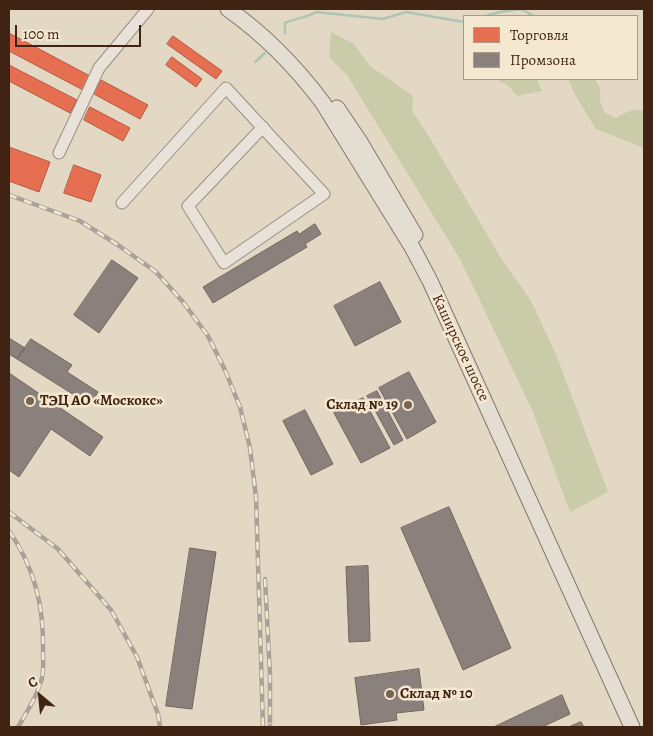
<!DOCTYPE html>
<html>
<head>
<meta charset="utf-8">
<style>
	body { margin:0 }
	#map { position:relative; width:653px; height:736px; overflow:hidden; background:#e3d8c4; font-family:Alegreya,serif }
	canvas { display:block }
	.frame { position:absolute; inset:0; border:10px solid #412313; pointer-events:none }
	.legend { position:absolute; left:463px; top:15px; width:175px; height:65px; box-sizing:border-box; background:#f5e8d0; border:1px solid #ad9984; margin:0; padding:6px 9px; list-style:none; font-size:15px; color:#412313 }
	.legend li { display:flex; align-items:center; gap:10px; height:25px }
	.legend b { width:25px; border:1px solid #ad9984 }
	.north { position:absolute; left:15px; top:671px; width:50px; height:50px; -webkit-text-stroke:4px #f5e8d0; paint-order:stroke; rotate:332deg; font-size:14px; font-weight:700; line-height:20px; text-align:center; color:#412313 }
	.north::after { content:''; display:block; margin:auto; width:18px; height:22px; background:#412313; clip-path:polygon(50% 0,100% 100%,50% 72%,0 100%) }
	.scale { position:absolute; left:15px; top:25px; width:126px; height:22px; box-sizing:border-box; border:2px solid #412313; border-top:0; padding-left:6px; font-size:15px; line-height:18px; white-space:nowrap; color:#412313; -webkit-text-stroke:4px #f5e8d0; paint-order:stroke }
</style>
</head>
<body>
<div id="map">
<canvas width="653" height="736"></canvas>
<div class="frame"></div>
<ul class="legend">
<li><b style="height:14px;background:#e76f51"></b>Торговля</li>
<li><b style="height:14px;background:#8a817c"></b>Промзона</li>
</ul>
<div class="north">С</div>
<div class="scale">100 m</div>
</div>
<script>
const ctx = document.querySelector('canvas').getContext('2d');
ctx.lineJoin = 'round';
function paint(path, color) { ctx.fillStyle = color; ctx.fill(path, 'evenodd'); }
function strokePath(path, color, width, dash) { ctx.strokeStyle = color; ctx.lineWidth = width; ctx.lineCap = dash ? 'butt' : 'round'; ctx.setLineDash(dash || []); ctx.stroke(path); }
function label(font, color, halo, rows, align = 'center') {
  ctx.font = font + ' Alegreya,serif'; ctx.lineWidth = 5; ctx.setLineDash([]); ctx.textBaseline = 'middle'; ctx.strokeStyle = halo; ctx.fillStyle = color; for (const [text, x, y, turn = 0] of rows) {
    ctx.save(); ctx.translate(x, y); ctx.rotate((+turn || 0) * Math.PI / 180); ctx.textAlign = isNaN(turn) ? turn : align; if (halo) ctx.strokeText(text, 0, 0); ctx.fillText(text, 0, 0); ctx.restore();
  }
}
const green = new Path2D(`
	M 331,32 L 354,44 L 370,66 L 413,96 L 412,111 L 425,130 L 504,263 L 530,299 L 555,352 L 608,492 L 570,512 L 533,412 L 460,259 L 347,75 L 329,57 Z
	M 496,79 L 537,79 L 542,91 L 517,96 L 509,86 Z
	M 568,79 L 595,79 L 600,88 L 600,101 L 605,113 L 616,118 C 625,113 635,107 644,112 L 644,148 L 596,129 L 574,93 Z`);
const shops = new Path2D(`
	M 9,33 L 90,76 L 83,90 L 9,51 Z
	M 173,36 L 222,71 L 216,79 L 167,44 Z
	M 172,57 L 202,79 L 196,87 L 166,65 Z
	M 9,65 L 77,100 L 70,113 L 9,81 Z
	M 101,80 L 148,105 L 140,119 L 94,94 Z
	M 90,107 L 130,128 L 123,141 L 84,120 Z
	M 9,147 L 50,162 L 39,192 L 9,181 Z
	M 74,165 L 101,175 L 91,202 L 64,193 Z`);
const industry = new Path2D(`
	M 315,224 L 321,234 L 305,244 L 307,247 L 213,303 L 203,287 L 297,231 L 299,234 Z
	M 112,260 L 138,278 L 99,333 L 74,315 Z
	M 380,282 L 401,322 L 355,346 L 334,306 Z
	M 9,338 L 25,348 L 17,359 L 9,354 Z
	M 31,339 L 72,365 L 67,372 L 98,392 L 90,405 L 17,359 Z
	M 409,372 L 436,422 L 407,439 L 379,388 Z
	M 9,373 L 103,437 L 90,456 L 51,429 L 19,477 L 9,470 Z
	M 377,391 L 403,440 L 394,445 L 367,396 Z
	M 363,398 L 390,448 L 361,463 L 334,413 Z
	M 305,410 L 333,464 L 311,475 L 283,421 Z
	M 449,507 L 511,648 L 463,670 L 401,528 Z
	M 190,548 L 216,552 L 192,709 L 166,706 Z
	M 368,566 L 370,641 L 349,642 L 346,567 Z
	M 419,669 L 424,710 L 396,713 L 397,720 L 361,725 L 355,678 Z
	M 562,695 L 570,714 L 542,727 L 494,727 Z
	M 581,722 L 584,727 L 569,727 Z`);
const stream = new Path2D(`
	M 485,16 L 500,12 L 521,9 L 534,16
	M 285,33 L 285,23 C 296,18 307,18 316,12 L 383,19 L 406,12 L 464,22
	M 255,62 L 265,53`);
const minor = new Path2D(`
	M 59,153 L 99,68 L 148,9
	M 122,203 L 226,88 L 324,194 L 224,263 L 188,206 L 263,127`);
const major = new Path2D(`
	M 228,9 C 265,35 296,67 323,103 L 412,247 L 430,281 L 632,727
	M 337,108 L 360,142 L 415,235`);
const rail = new Path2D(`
	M 9,195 L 80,221 L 118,245 L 156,272 L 183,302 L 208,336 L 225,370 L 240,407 L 250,448 L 256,497 L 263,727
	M 9,512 L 58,549 L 111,610 L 137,657 L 158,714 L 160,727
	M 9,531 C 35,568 44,607 43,651 C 43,660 44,670 42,678 C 37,696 27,712 18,727
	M 265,579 L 270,675 L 270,724`);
const markers = [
	[30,401,5,"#7a6251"],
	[408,405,5,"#7a6251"],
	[390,694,5,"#7a6251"]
];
const streetNames = [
	["Каширское шоссе",460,348,65]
];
const poiNames = [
	["ТЭЦ АО «Москокс»",40,401],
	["Склад № 19",398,405,"right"],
	["Склад № 10",400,694]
];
paint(green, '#cacba8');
paint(shops, '#e76f51');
strokePath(shops, '#b5583e', 1);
paint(industry, '#8a817c');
strokePath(industry, '#74655c', 1);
strokePath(stream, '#b0c4b4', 2.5);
strokePath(minor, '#998f82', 13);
strokePath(major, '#82776b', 17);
strokePath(minor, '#e8e2d8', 11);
strokePath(major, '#e4ded2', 15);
strokePath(rail, '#aaa299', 4.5);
strokePath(rail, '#f5e8d0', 2.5, [8]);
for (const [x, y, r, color] of markers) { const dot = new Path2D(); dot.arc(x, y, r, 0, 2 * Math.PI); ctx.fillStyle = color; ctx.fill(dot); strokePath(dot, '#f5e8d0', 2); }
label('15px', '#412313', '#f5e8d0', streetNames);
label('bold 15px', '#412313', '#f5e8d0', poiNames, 'left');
</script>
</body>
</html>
